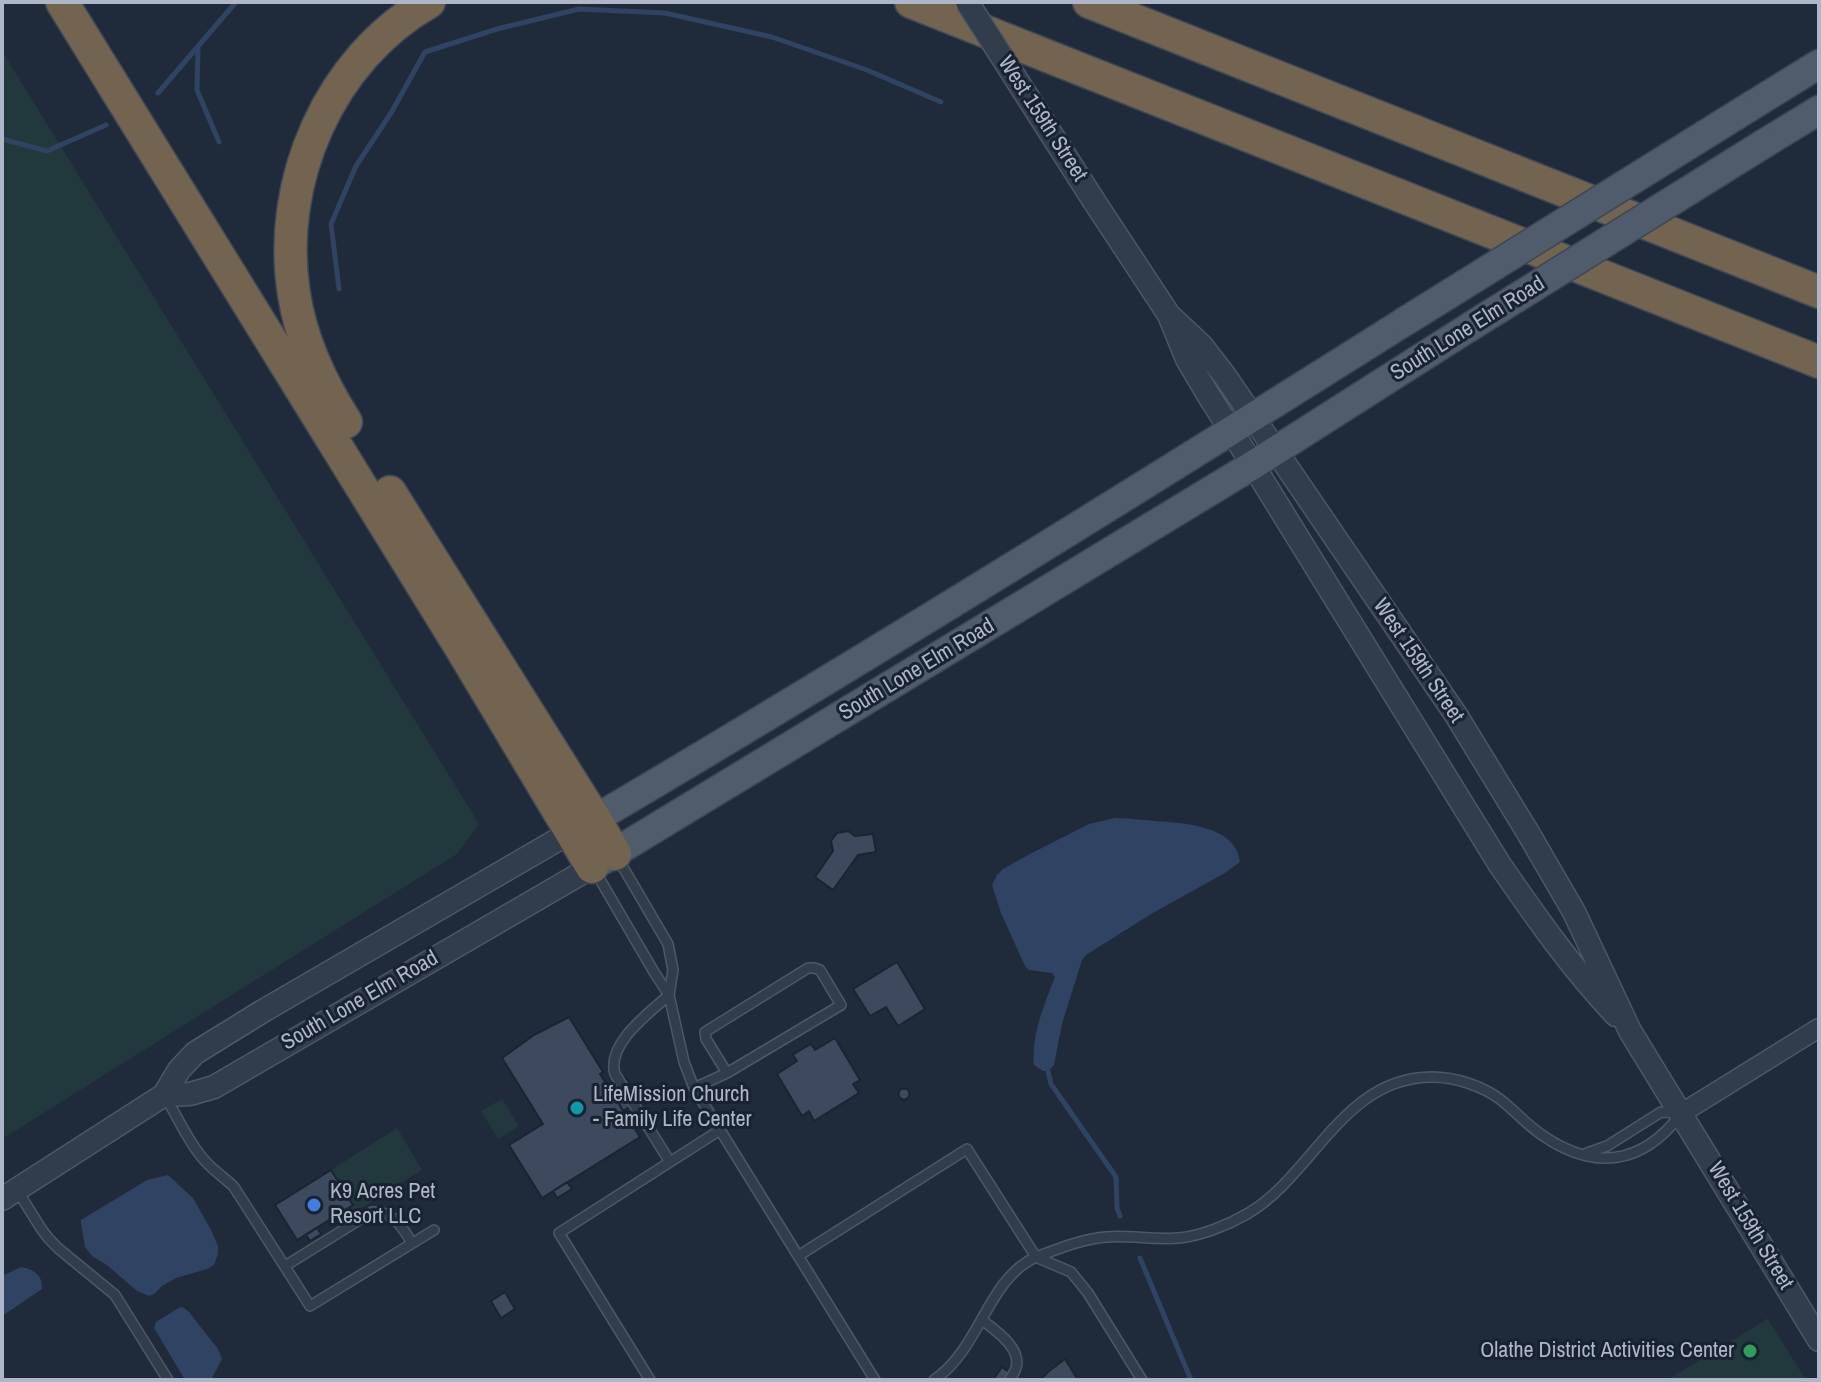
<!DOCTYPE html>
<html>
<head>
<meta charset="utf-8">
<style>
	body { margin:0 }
	#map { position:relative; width:1821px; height:1382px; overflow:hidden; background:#1f2b3b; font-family:"Archivo Narrow",sans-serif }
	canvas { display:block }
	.frame { position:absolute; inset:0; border:4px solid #adb7c8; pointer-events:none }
</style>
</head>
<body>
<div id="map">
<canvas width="1821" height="1382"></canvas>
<div class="frame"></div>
</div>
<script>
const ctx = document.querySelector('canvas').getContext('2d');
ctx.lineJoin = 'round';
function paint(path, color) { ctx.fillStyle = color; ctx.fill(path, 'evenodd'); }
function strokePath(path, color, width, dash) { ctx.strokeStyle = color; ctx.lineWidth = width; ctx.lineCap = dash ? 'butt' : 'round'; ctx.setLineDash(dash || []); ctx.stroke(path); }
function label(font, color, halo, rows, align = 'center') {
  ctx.font = font + ' "Archivo Narrow",sans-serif'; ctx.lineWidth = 6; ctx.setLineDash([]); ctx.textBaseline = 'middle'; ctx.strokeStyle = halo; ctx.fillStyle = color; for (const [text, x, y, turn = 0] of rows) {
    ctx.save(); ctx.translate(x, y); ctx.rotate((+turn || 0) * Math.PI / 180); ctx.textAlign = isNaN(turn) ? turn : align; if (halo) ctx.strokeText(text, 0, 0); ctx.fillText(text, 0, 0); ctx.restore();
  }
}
const green = new Path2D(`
	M 2,51 L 479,824 L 457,854 L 2,1139 Z
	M 502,1099 L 519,1126 L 498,1139 L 481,1111 Z
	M 397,1128 L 422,1170 L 347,1217 L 343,1211 L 353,1205 L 331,1170 Z
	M 1767,1318 L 1806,1380 L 1667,1380 L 1766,1320 Z`);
const water = new Path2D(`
	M 1115,818 C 1128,818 1141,820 1154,821 C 1183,823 1236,825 1240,862 L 1225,873 L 1151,914 L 1086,955 L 1082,960 L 1062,1024 L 1054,1065 L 1048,1071 L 1043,1071 L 1034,1065 C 1031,1036 1045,1002 1055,977 L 1052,973 L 1029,970 L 1025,966 L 1001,913 L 992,885 L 997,875 L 1003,869 L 1028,855 L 1089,824 Z
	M 168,1175 L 193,1198 L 211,1230 L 218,1246 L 218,1254 L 214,1265 L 207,1269 L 176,1278 L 162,1286 L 154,1294 L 149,1296 L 137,1291 L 108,1266 L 92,1256 L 85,1247 L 81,1223 L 81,1220 L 147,1180 Z
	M 21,1267 C 34,1269 43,1276 42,1289 L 2,1316 L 2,1276 Z
	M 180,1307 L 184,1308 L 189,1312 L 218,1349 L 222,1359 L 211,1380 L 185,1380 L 154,1328 L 156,1322 Z`);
const stream = new Path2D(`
	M 198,48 L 197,90 L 219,142
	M 158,93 L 236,2
	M 2,139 L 47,151 L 106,125
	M 339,289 L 331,224 L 356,166 L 391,113 L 425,52 L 497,29 L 579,9 L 665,13 L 772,37 L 867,70 L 941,102
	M 1048,1071 L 1051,1084 L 1116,1177 L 1117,1208 L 1120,1216
	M 1140,1258 L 1191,1380`);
const building = new Path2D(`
	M 848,831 L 855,836 L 873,834 L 876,852 L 858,855 L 833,890 L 815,877 L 833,851 L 831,841 L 837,833 Z
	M 897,962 L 925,1009 L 898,1026 L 886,1007 L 870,1016 L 853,989 Z
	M 569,1017 L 603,1072 L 600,1074 L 640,1137 L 542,1198 L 509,1145 L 543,1124 L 502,1058 L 534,1035 Z
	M 835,1038 L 860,1080 L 853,1084 L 859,1093 L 814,1121 L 809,1111 L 802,1116 L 777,1074 L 797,1061 L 793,1055 L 797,1052 L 811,1044 L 815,1050 Z
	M 626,1078 L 640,1100 L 623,1111 L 609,1088 Z
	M898.5 1094a5.5 5.5 0 1 1 11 0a5.5 5.5 0 1 1-11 0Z
	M 331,1170 L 353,1205 L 297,1240 L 275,1205 Z
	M 567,1182 L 572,1189 L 557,1198 L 553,1191 Z
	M 317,1228 L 321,1234 L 310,1241 L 306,1235 Z
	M 505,1292 L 515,1309 L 501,1318 L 491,1301 Z
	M 1065,1359 L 1078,1380 L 1040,1380 L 1049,1371 Z
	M 1002,1367 L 1020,1380 L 993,1380 Z`);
const service = new Path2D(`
	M 617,857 L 668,944 L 673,970 L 669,995 L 684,1062 L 694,1088 L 875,1380
	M 595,871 L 654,972 L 669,995
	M 669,995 C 649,1013 606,1044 615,1074 L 670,1162
	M 694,1088 L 727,1073 L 841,1005 L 820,970 L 814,968 L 808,968 L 705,1032 L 706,1039 L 727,1073
	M 166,1098 C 178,1118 192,1149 209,1165 C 217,1173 226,1179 234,1187 L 310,1306 L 434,1230
	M 1587,1153 L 1607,1146 L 1661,1112 L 1678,1113
	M 17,1190 L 42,1230 L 49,1239 L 59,1249 L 115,1295 L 168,1380
	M 798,1256 L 967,1149 L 1036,1257 C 987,1279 981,1348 934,1380
	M 285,1266 L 372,1212 C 394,1211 402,1227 412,1243
	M 982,1320 C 995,1330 1022,1348 1016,1368 C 1016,1370 1010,1379 1010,1380
	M 650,1380 L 559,1233 L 720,1130
	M 1142,1380 L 1088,1293 L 1071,1272 L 1036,1257 C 1058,1249 1082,1239 1106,1237 C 1130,1235 1155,1240 1179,1238 C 1201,1236 1228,1225 1247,1214 C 1314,1175 1343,1077 1432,1077 C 1455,1077 1483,1086 1501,1100 C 1515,1111 1527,1125 1542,1135 C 1594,1171 1642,1165 1680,1115`);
const minor = new Path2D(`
	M 1682,1113 L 1819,1028`);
const tertiary = new Path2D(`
	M 1094,201 L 1169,315 L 1187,359 L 1207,393 L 1253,465 L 1500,865 C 1536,917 1572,969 1616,1015
	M 1169,315 L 1201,345 L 1225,376 L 1456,715 L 1527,831 L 1574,912 L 1630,1031 L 1819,1340
	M 164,1095 L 179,1070 L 195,1053 L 263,1011 L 583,825
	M 2,1199 L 164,1095 L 190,1094 L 214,1087 L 592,867`);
const primary = new Path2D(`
	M 1743,111 L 1819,64
	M 1765,143 L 1819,110
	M 595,819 C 868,658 1136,491 1404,322
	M 596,864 L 1253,465 L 1468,328`);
const motorway = new Path2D(`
	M 62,2 L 461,648 L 592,867
	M 911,2 L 1819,362
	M 1089,2 L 1819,292
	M 346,422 C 321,383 301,340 294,294 C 276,182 329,59 429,2
	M 390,492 L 595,819 L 615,854`);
const tertiaryBridge = new Path2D(`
	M 967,2 L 1094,201`);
const primaryBridge = new Path2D(`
	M 1404,322 L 1743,111
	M 1468,328 L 1765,143`);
const markers = [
	[577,1108,8,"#0f9aa8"],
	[314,1205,8,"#3f7fe0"],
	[1750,1351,8,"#2e9e5b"]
];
const streetNames = [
	["West 159th Street",1042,119,57],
	["South Lone Elm Road",1468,329,-32],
	["West 159th Street",1418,661,56],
	["South Lone Elm Road",917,670,-31],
	["South Lone Elm Road",360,1001,-30],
	["West 159th Street",1750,1226,59]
];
const poiNames = [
	["LifeMission Church",593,1095],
	["- Family Life Center",593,1120],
	["K9 Acres Pet",330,1192],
	["Resort LLC",330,1217],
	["Olathe District Activities Center",1734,1351,"right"]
];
paint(green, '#21393c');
paint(water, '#2e4462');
strokePath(stream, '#2e4462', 5);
paint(building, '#3d4a5d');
strokePath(building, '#1a2432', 2);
strokePath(service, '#4d5766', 12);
strokePath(minor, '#4d5766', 21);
strokePath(tertiary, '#4d5766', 25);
strokePath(primary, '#3c4655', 31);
strokePath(motorway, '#3d4756', 35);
strokePath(service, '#323d4b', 9);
strokePath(minor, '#323d4b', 18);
strokePath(tertiary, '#323d4b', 22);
strokePath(primary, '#505b6b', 28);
strokePath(motorway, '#72644f', 32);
strokePath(tertiaryBridge, '#4d5766', 25, []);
strokePath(primaryBridge, '#3c4655', 31, []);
strokePath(tertiaryBridge, '#323d4b', 22);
strokePath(primaryBridge, '#505b6b', 28);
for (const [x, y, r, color] of markers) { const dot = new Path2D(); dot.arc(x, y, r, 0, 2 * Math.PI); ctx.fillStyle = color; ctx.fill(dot); strokePath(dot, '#182230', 3); }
label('22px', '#adb7c8', '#182230', streetNames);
label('22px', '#adb7c8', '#182230', poiNames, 'left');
</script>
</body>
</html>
